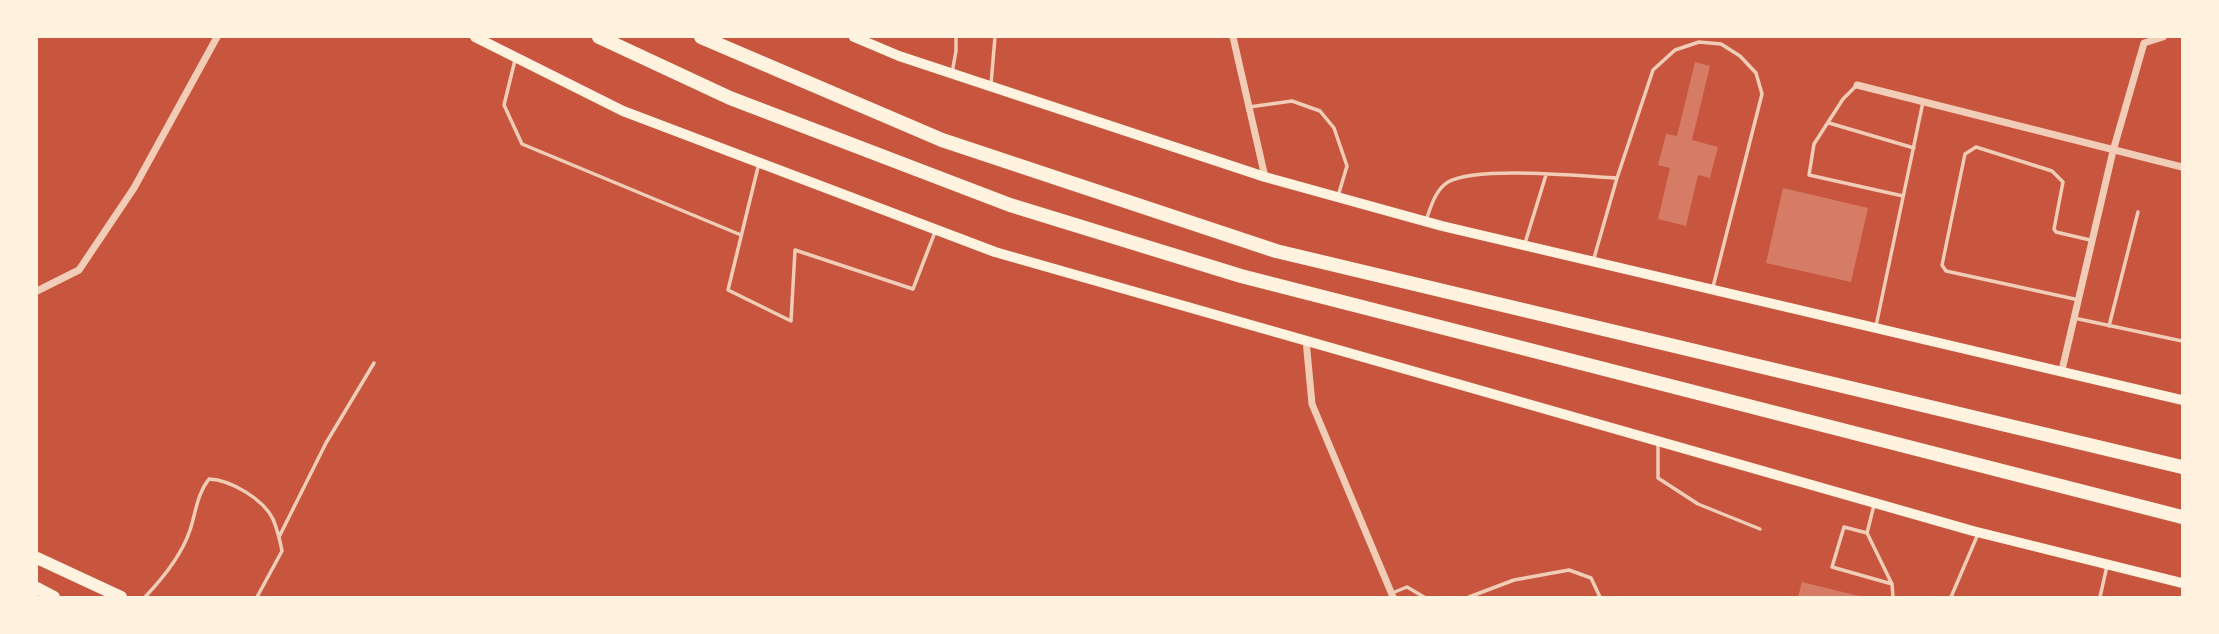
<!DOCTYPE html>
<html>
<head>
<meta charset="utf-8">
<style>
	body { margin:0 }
	#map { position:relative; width:2219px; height:634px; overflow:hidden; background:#c8553d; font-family:Montserrat,sans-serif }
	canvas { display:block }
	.frame { position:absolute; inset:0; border:38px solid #fff3e0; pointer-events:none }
</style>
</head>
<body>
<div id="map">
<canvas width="2219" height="634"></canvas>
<div class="frame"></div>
</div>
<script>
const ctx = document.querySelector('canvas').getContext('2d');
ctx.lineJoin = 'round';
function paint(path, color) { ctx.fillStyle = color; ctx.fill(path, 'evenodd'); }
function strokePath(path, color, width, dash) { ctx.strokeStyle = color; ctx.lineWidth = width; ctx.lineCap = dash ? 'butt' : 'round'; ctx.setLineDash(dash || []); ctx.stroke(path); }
const building = new Path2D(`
	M 1695,62 L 1710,66 L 1692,140 L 1718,147 L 1710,178 L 1698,175 L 1686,226 L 1658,219 L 1670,168 L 1658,165 L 1666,134 L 1677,136 Z
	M 1783,188 L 1868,208 L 1851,282 L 1766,263 Z
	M 1802,582 L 1859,596 L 1859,597 L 1798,597 Z`);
const service = new Path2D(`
	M 515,60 L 504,105 L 522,144 L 741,235
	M 952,73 L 956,51 L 956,37
	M 991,84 L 995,37
	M 1857,85 L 1843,99 L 1814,144 L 1809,175 L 1903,196
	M 1249,107 L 1292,101 L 1320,111 L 1334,128 L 1347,166 L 1338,196
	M 1829,123 L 1914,148
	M 759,163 L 728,290 L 791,321 L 795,250 L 913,289 L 935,232
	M 1426,220 C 1431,207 1435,190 1448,182 C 1477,166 1579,176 1617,178
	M 1525,243 L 1546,175
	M 1594,258 L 1617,178 L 1653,70 L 1675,50 L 1699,42 L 1721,44 L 1740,56 L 1756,73 L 1762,94 L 1713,287
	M 2079,300 L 1946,271 L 1942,265 L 1965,154 L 1976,147 L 2052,171 L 2063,182 L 2054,229 L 2056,232 L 2090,240
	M 2074,318 L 2182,341
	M 1876,326 L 1923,102
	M 2109,326 L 2138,212
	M 1658,444 L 1658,478 L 1698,504 L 1760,529
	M 1874,505 L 1867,533 L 1892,584 L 1893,597
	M 1867,533 L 1844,527 L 1832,567 L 1892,584
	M 279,537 L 326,443 L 374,363
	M 1392,593 L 1407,587 L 1424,597
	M 145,597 C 163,578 182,555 190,530 C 196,512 197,494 209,479 C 231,480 263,499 273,519 C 277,529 280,540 282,551 L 257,597
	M 1469,597 L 1514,580 L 1569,570 L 1591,578 L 1600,597
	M 1951,597 L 1978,534
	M 2100,597 L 2107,566`);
const minor = new Path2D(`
	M 1233,37 L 1265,177
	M 1857,85 L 2182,167
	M 37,291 L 79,270 L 134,188 L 217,37
	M 1306,340 L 1312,404 L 1393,597
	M 2062,370 L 2113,151 L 2144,43 L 2163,37`);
const secondary = new Path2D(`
	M 475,37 L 623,111 L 995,252 L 1973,531 L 2182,583
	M 854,37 L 899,56 L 1265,177 L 1442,226 L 2182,400`);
const primary = new Path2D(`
	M 37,558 L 121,597
	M 37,588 L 54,597`);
const motorway = new Path2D(`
	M 599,37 L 730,98 L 1010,205 L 1241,276 L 2182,517
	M 701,37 L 942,140 L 1276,251 L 2182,467`);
paint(building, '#d67c66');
strokePath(service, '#f1ccb7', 3.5);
strokePath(minor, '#f1ccb7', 7);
strokePath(secondary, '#fff3e0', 10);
strokePath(primary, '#fff3e0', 12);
strokePath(motorway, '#fff3e0', 14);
</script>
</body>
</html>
